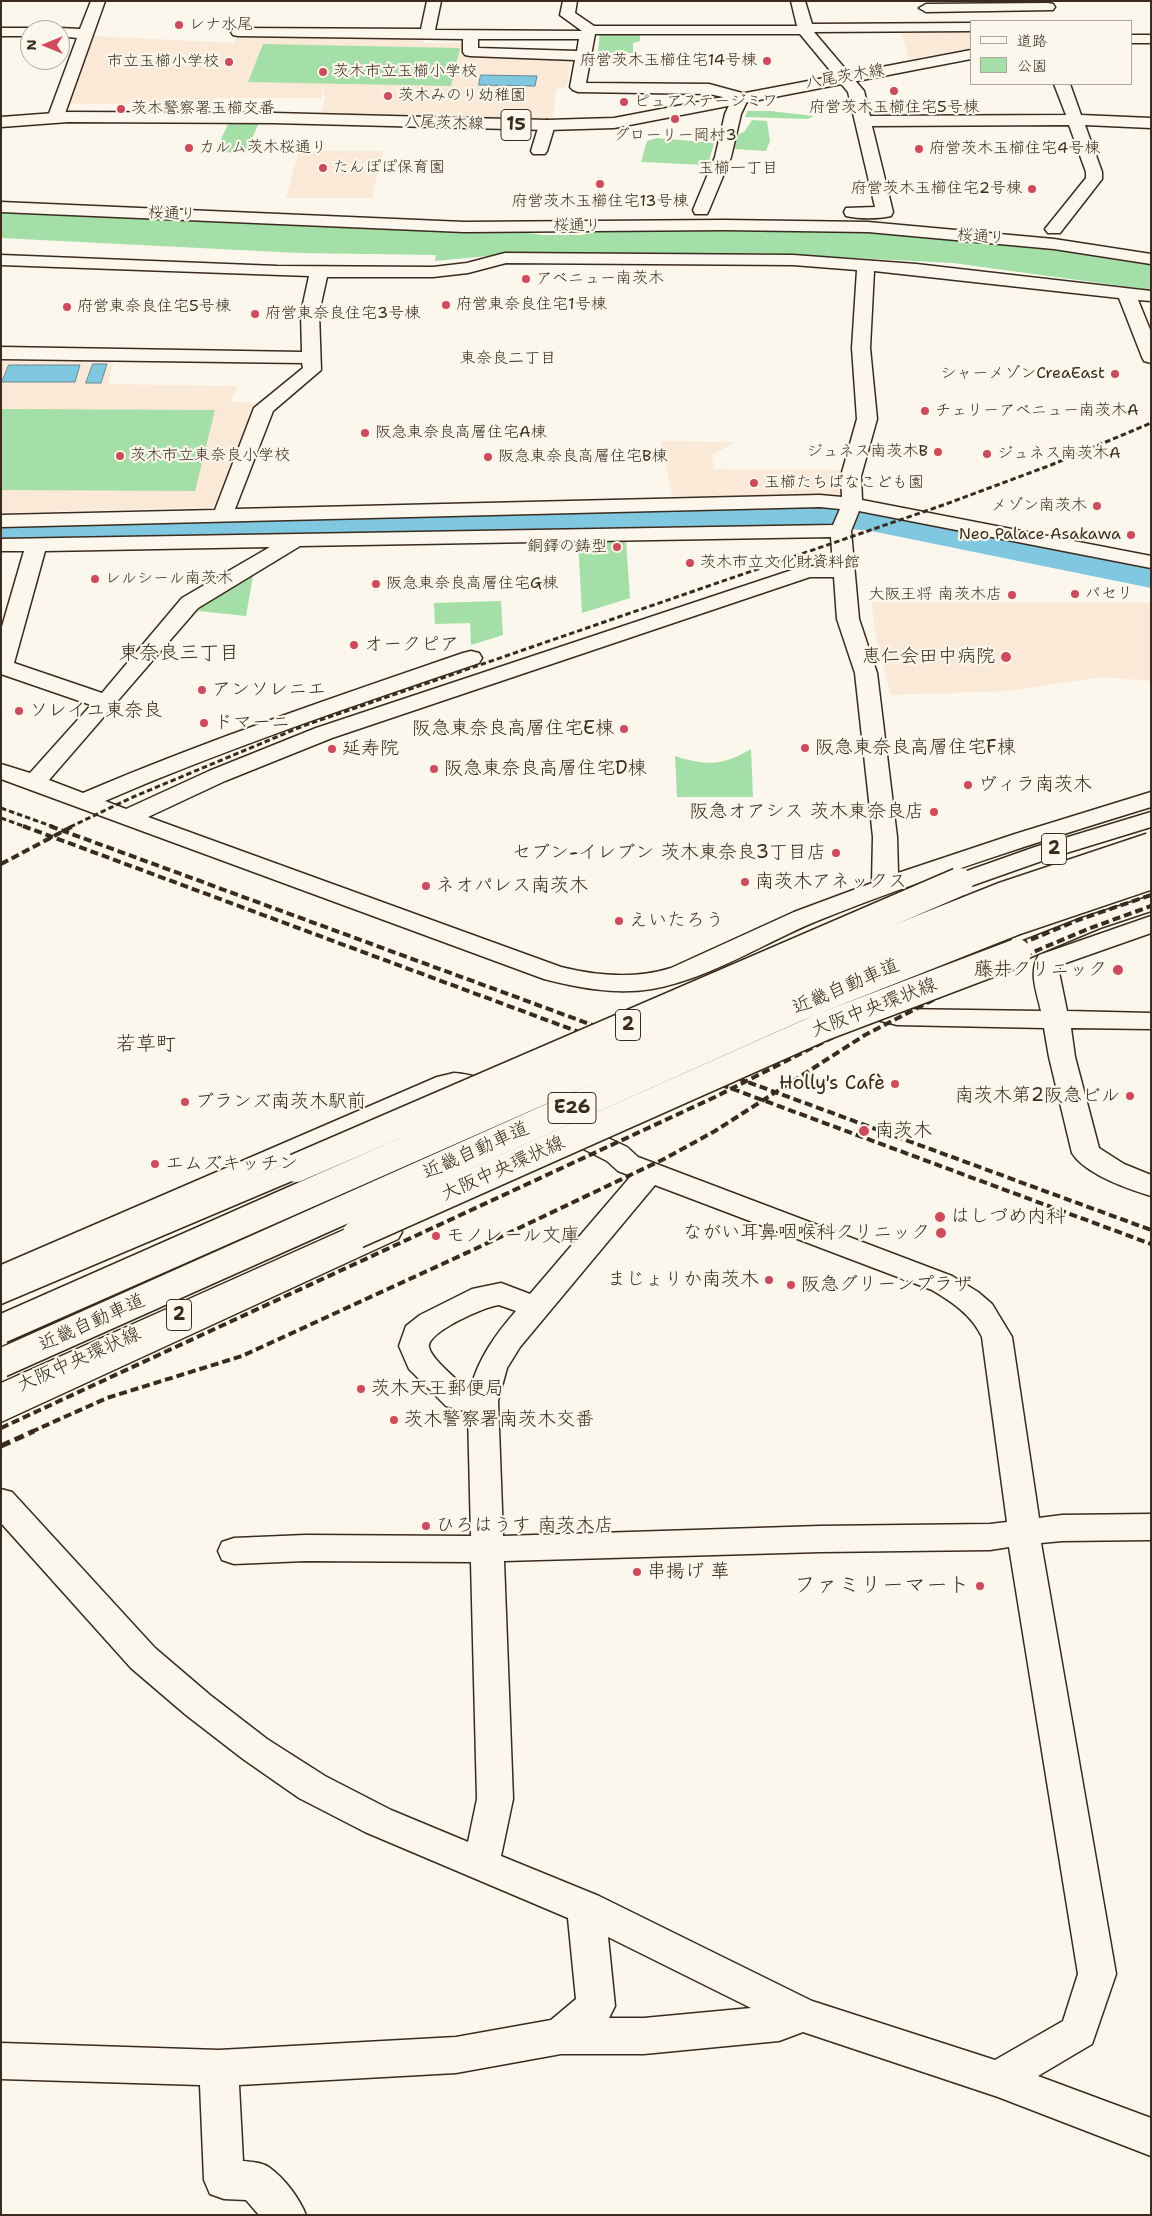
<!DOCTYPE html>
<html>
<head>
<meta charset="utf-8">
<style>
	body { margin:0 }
	#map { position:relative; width:1152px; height:2216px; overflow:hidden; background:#fbf7ec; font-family:"Shantell Sans","Klee One",sans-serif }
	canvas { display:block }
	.frame { position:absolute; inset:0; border:2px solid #3b2a1e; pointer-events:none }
	.legend { position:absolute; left:970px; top:20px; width:162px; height:65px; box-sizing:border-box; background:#fbf7ec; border:1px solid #aea59a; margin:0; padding:6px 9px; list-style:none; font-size:15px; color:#3b2a1e }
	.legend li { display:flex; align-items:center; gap:10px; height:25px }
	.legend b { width:25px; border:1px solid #aea59a }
	.north { position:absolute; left:20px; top:20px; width:50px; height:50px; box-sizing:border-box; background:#fbf7ec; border:1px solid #aea59a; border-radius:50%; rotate:270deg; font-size:14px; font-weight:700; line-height:20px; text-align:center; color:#3b2a1e }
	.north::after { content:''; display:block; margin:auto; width:18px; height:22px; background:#d1495b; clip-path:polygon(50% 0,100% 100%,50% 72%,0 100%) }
</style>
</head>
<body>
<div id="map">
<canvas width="1152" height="2216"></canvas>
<div class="frame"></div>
<ul class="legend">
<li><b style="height:6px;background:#fbf7ec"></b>道路</li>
<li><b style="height:14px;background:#a3dfa6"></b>公園</li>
</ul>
<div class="north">N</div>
</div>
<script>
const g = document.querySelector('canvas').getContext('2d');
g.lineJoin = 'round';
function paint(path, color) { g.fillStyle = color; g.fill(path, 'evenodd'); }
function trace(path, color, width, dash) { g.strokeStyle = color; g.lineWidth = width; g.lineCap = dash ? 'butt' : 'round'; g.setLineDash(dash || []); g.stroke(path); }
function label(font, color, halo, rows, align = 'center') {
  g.font = font + ' "Shantell Sans","Klee One",sans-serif'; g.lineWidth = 4.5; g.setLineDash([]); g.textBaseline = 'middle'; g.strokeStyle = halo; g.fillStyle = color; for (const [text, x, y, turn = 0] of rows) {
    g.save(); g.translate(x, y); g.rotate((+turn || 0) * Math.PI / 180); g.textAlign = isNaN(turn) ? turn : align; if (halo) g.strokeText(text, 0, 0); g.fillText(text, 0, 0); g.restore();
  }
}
const built = new Path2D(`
	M 971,28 L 971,48 L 909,59 L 901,29 Z
	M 240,34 L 423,36 L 423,43 L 466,43 L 464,53 L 571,58 L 567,86 L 556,90 L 552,122 L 320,115 L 325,99 L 322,88 L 322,98 L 215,98 L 206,114 L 133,115 L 138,104 L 67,104 L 91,37 L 95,36 L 233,43 Z
	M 307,151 L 383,151 L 372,198 L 286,198 L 298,153 Z
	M 1,361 L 113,362 L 108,384 L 238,386 L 230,401 L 263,405 L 216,507 L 1,513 Z
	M 661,441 L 736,442 L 712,455 L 714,469 L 843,470 L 848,490 L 838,496 L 672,496 Z
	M 872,602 L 1151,603 L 1151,681 L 1102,677 L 1007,691 L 891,695 L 874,627 Z`);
const green = new Path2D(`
	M 600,31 L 640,31 L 640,41 L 633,43 L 633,53 L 598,53 Z
	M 263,44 L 460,48 L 451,86 L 248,82 Z
	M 747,111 L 770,111 L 814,116 L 808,119 L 745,117 Z
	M 230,120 L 260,120 L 246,153 L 215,152 Z
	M 752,120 L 767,121 L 770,141 L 766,151 L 734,149 L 738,135 L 745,131 Z
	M 657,138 L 714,143 L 708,165 L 641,162 L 647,141 Z
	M 1,210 L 506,230 L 543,235 L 580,235 L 612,230 L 783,228 L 862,230 L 1047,246 L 1151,263 L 1151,290 L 953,263 L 757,253 L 676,257 L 626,254 L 510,254 L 435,261 L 436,255 L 299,253 L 1,238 Z
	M 1,409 L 215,410 L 195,491 L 1,490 Z
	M 626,540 L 630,598 L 582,613 L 578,541 Z
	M 250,576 L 253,576 L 246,616 L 198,611 L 206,600 Z
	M 501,601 L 503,635 L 471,645 L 470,623 L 435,624 L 434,603 Z
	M 751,749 L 753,797 L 677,797 L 675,756 C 706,766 723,766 751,749 Z`);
const water = new Path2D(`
	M 481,75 L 537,76 L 535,86 L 479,85 Z
	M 93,364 L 107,364 L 101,383 L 86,383 Z
	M 9,365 L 80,365 L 75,382 L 2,382 Z`);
const river = new Path2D(`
	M 811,503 L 871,509 L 1151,566 L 1151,588 L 871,531 L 811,525 L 1,544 L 1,522 Z`);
const minor = new Path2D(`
	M 91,1 L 105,1 L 63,119 L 61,122 L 49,122 L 47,119 L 77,38 L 60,36 L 60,30 L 54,30 L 60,28 L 80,29 Z
	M 427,1 L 441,1 L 435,30 L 582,31 L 560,15 L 563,1 L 577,1 L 575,13 L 594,26 L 797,26 L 791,1 L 805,1 L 812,24 L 971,23 L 971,31 L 814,32 L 864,91 L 870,116 L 1066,115 L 1054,84 L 1070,84 L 1081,115 L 1151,118 L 1151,128 L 1085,125 L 1102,172 L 1102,179 L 1060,233 L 1048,233 L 1045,229 L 1086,178 L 1086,172 L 1069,125 L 872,126 L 893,212 L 891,216 C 878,219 859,219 846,216 L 844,212 L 846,208 L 875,207 L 848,92 L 800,34 L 595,34 L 586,83 L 709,84 L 746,94 L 749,97 L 741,114 L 731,157 L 709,210 L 707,214 L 695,214 L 693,210 L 715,157 L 725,114 L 732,99 L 709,94 L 578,92 L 573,90 L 570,87 L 575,60 L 470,56 L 465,55 L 463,52 L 463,39 L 238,36 L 233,35 L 231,32 L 233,29 L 238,28 L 421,29 ZM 478,39 L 579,39 L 577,51 L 478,48 Z
	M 1048,3 L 1053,4 L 1055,7 L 1053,10 L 926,12 L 919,8 L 926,4 Z
	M 1,28 L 30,28 L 36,30 L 30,30 L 30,36 L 1,36 Z
	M 547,120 L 553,122 L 555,125 L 547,151 L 545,154 L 533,154 L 531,151 L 539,125 L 541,122 Z
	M 1,202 L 464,222 L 724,220 L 868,222 L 1054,239 L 1151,254 L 1151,264 L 1054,249 L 868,232 L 724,230 L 464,232 L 1,212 Z
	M 505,253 L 793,255 L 916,264 L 1151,291 L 1151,301 L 1138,300 L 1151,332 L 1151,363 L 1144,361 L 1142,357 L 1119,298 L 874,271 L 870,348 L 877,419 L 861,476 L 862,500 L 1151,556 L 1151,568 L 859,511 L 851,531 L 859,619 L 877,673 L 897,837 L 898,873 L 1015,834 L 1151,792 L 1151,807 C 1040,841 930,876 822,919 C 766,941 713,978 652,989 C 615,995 579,988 544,979 L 1,779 L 1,764 L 30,773 L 91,705 L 1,674 L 1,630 L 24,551 L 1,551 L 1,539 L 833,525 L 840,509 L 820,507 L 1,527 L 1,515 L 215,510 L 254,408 L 303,368 L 302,363 L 1,359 L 1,347 L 302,352 L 301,313 L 309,276 L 1,265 L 1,255 L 277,266 L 433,267 L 467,263 ZM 506,263 L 793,265 L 857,270 L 852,348 L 857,419 L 841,476 L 842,497 L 820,495 L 235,509 L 273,411 L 321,370 L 319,313 L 327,277 L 433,277 L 468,273 ZM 831,537 L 833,565 L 801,567 L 316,728 L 209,771 L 126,809 L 105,801 C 227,748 353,706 479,663 L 482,658 L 479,653 L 471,651 L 463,653 C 335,697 207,740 83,793 L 49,780 L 198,608 L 300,546 ZM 270,547 L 182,598 L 102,693 L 14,663 L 45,551 ZM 810,577 L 834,577 L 837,619 L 855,673 L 873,837 L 872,883 L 794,912 L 671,968 C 636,979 597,976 561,967 L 148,817 L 225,781 L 332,738 Z
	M 1151,916 L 1151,933 L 1060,965 L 1059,972 L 1067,1011 L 1151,1013 L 1151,1029 L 1071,1028 L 1075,1057 L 1099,1148 L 1124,1164 L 1151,1175 L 1151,1196 C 1128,1189 1085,1174 1072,1153 L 1049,1057 L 1044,1028 L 897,1025 L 865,1017 L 816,982 L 812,976 L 816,970 L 825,968 L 834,970 L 883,1005 L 897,1009 L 1041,1011 C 1037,993 1028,971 1039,955 Z
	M 454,1073 C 471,1074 500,1082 510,1097 L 506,1103 C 485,1109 472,1091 452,1091 L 1,1287 L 1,1265 L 437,1077 Z
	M 562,1118 L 572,1121 L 627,1147 L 638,1157 L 952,1276 L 978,1292 L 992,1304 L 1012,1337 L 1039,1518 L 1062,1515 L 1151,1514 L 1151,1540 L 1062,1541 L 1041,1543 L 1116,1974 L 1092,2044 L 1038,2076 L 1151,2118 L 1151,2156 L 998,2097 L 803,2032 L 779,2041 L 644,2054 L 561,2054 L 456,2073 L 239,2085 L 243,2161 C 252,2162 262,2162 270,2168 C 285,2179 299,2198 306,2215 L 259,2215 L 246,2200 L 224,2199 L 210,2194 L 204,2180 L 200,2085 L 1,2079 L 1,2043 L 219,2050 L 456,2037 L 551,2020 L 576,1999 L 568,1918 L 365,1832 L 299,1798 L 243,1759 L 186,1715 L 131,1668 L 1,1523 L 1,1489 L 12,1492 L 155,1648 L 210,1695 L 267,1739 L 325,1776 L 391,1810 L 468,1842 L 477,1799 L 471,1562 L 305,1561 L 234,1564 L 222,1560 L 218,1551 L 222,1542 L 234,1538 L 305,1535 L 471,1536 L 468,1412 L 446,1406 L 409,1369 L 399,1346 L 406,1326 L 420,1315 L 472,1289 L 501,1283 L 530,1294 L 631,1176 L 618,1171 L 607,1161 L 552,1133 L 548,1127 L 552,1121 ZM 655,1185 L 932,1290 C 952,1302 972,1315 982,1337 L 1007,1522 L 990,1524 L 820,1526 L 503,1536 L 498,1401 L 507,1368 L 520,1347 ZM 499,1305 L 516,1311 C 495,1335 478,1359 470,1390 L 468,1390 C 458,1380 431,1359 429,1347 C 427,1332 486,1306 499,1305 ZM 1009,1547 L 1078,1974 L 1063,2021 L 995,2060 L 812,2001 L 599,1896 L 501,1856 L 513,1799 L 504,1561 L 820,1552 L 990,1550 ZM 608,1937 L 751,2008 L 644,2018 L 609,2018 L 615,2006 Z
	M 388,1222 L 398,1225 L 402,1232 L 398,1239 L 1,1422 L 1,1398 L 378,1225 Z`);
const major = new Path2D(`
	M 1131,35 L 1151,35 L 1151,43 L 1131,43 Z
	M 971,50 L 971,59 L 614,128 L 547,130 L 273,123 L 68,122 L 1,127 L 1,117 L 68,112 L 273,113 L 547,120 L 614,118 Z
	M 1151,812 L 1151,827 L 1053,857 L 968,887 L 959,889 L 950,887 L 947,882 L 950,877 L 1035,847 Z
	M 1151,896 L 1151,911 L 1100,928 L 1026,959 L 1017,961 L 1008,959 L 1004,953 L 1008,947 L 1082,918 Z
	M 296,1159 L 306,1161 L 310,1168 L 306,1175 L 1,1304 L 1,1282 Z
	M 357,1224 L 367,1227 L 371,1234 L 367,1241 L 1,1407 L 1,1383 Z`);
const railFar2 = new Path2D(`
	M 1,808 L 54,827
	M 1,818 L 26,827
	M 70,827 L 133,797 L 303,726 L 946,504 L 1051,465 L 1151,423`);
const railFar1 = new Path2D(`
	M 23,826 L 1151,1244
	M 50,826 L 1151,1230
	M 1,864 L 73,826
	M 1,1428 L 715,1097 L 997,954 L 1078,920 L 1151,895
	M 31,1432 L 107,1398 L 242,1356 L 475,1249 L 664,1159 L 715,1131 L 865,1035 L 964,984 L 1007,963 L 1088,929 L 1151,906`);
const rail = new Path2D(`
	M 1,1446 L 34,1431`);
const majorBridge = new Path2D(`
	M 296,1168 L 959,882
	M 357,1234 L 822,1027 L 1017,953`);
const highwayBridge = new Path2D(`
	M 1,1329 L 788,982 L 1004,896 L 1151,847
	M 1,1363 L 798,1007 L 1015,921 L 1151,875`);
const markers = [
	[179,25,5,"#d1495b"],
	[767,61,5,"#d1495b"],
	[229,62,5,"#d1495b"],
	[323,72,5,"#d1495b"],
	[894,91,5,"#d1495b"],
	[388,96,5,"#d1495b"],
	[624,102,5,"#d1495b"],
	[121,109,5,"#d1495b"],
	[675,119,5,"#d1495b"],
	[189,148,5,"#d1495b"],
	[919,149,5,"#d1495b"],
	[323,168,5,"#d1495b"],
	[600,184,5,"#d1495b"],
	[1032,189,5,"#d1495b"],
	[526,279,5,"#d1495b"],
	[446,305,5,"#d1495b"],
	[67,307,5,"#d1495b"],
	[255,314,5,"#d1495b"],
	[1115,374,5,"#d1495b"],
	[925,411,5,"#d1495b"],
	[365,433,5,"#d1495b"],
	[938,452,5,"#d1495b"],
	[987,454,5,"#d1495b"],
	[120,456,5,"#d1495b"],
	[488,457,5,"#d1495b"],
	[754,483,5,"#d1495b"],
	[1097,506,5,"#d1495b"],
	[1131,535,5,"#d1495b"],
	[617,547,5,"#d1495b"],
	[690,563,5,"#d1495b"],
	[95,579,5,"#d1495b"],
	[376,584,5,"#d1495b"],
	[1075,594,5,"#d1495b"],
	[1012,595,5,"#d1495b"],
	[354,645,5,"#d1495b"],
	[1006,657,6,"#d1495b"],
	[202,690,5,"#d1495b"],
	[19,711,5,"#d1495b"],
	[204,723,5,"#d1495b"],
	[624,729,5,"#d1495b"],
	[805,748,5,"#d1495b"],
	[332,749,5,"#d1495b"],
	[434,769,5,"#d1495b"],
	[968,785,5,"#d1495b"],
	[934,812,5,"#d1495b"],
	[836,853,5,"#d1495b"],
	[745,882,5,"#d1495b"],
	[426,886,5,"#d1495b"],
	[619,921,5,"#d1495b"],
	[1118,970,6,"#d1495b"],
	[895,1084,5,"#d1495b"],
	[1130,1096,5,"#d1495b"],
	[185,1102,5,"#d1495b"],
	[864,1131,6,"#d1495b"],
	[155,1164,5,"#d1495b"],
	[940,1217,6,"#d1495b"],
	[941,1233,6,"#d1495b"],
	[436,1236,5,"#d1495b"],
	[769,1280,5,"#d1495b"],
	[791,1285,5,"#d1495b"],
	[361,1389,5,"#d1495b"],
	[394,1420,5,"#d1495b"],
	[426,1526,5,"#d1495b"],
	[637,1572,5,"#d1495b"],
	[980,1586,5,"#d1495b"]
];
const farPoinames = [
	["レナ水尾",189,25],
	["府営茨木玉櫛住宅14号棟",757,61,"right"],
	["市立玉櫛小学校",219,62,"right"],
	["茨木市立玉櫛小学校",333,72],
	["茨木みのり幼稚園",398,96],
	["ピュアステージミワ",634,102],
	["府営茨木玉櫛住宅5号棟",894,108,"center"],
	["茨木警察署玉櫛交番",131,109],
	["グローリー岡村3",675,136,"center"],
	["カルム茨木桜通り",199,148],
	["府営茨木玉櫛住宅4号棟",929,149],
	["たんぽぽ保育園",333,168],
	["府営茨木玉櫛住宅2号棟",1022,189,"right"],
	["府営茨木玉櫛住宅13号棟",600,202,"center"],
	["アベニュー南茨木",536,279],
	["府営東奈良住宅1号棟",456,305],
	["府営東奈良住宅5号棟",77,307],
	["府営東奈良住宅3号棟",265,314],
	["シャーメゾンCreaEast",1105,374,"right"],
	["チェリーアベニュー南茨木A",935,411],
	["阪急東奈良高層住宅A棟",375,433],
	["ジュネス南茨木B",928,452,"right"],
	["ジュネス南茨木A",997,454],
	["茨木市立東奈良小学校",130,456],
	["阪急東奈良高層住宅B棟",498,457],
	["玉櫛たちばなこども園",764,483],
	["メゾン南茨木",1087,506,"right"],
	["Neo Palace Asakawa",1121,535,"right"],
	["銅鐸の鋳型",607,547,"right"],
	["茨木市立文化財資料館",700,563],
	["レルシール南茨木",105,579],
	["阪急東奈良高層住宅G棟",386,584],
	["パセリ",1085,594],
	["大阪王将 南茨木店",1002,595,"right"]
];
const farStreetnames = [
	["八尾茨木線",845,77,-10],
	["八尾茨木線",444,123,2],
	["桜通り",172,214,3],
	["桜通り",577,226],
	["桜通り",981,237,5]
];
const farNeighbourhoodnames = [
	["玉櫛一丁目",738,169],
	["東奈良二丁目",508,359]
];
const shields = [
	[516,125,30],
	[1054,849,25],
	[628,1025,25],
	[572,1108,48],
	[179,1315,25]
];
const shieldNames = [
	["15",516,125],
	["2",1054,849],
	["2",628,1025],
	["E26",572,1108],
	["2",179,1315]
];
const poiNames = [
	["オークピア",364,645],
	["恵仁会田中病院",995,657,"right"],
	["アンソレニエ",212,690],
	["ソレイユ東奈良",29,711],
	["ドマーニ",214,723],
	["阪急東奈良高層住宅E棟",614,729,"right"],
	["阪急東奈良高層住宅F棟",815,748],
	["延寿院",342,749],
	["阪急東奈良高層住宅D棟",444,769],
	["ヴィラ南茨木",978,785],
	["阪急オアシス 茨木東奈良店",924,812,"right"],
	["セブン-イレブン 茨木東奈良3丁目店",826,853,"right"],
	["南茨木アネックス",755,882],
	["ネオパレス南茨木",436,886],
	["えいたろう",629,921],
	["藤井クリニック",1107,970,"right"],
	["Holly's Cafè",885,1084,"right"],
	["南茨木第2阪急ビル",1120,1096,"right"],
	["ブランズ南茨木駅前",195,1102],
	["南茨木",875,1131],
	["エムズキッチン",165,1164],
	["はしづめ内科",951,1217],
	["ながい耳鼻咽喉科クリニック",930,1233,"right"],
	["モノレール文庫",446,1236],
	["まじょりか南茨木",759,1280,"right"],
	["阪急グリーンプラザ",801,1285],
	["茨木天王郵便局",371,1389],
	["茨木警察署南茨木交番",404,1420],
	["ひろはうす 南茨木店",436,1526],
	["串揚げ 華",647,1572]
];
const streetNames = [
	["近畿自動車道",846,987,-23],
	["大阪中央環状線",874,1008,-21],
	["近畿自動車道",476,1151,-24],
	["大阪中央環状線",503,1169,-24],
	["近畿自動車道",92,1323,-24],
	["大阪中央環状線",79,1360,-24]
];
const neighbourhoodNames = [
	["東奈良三丁目",179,654],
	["若草町",146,1045]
];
const nearPoinames = [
	["ファミリーマート",970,1586]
];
paint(built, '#fae9d7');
paint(green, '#a3dfa6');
paint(water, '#80c8e0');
trace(water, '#648992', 1);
paint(river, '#80c8e0');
trace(minor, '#3b2a1e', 3);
trace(major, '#3b2a1e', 3);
paint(minor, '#fbf7ec');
paint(major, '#fbf7ec');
trace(railFar2, '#3b2a1e', 3, [5.5, 3]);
trace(railFar1, '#3b2a1e', 4, [8, 4]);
trace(rail, '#3b2a1e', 5, [10, 5]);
trace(majorBridge, '#3b2a1e', 31, []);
trace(highwayBridge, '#3b2a1e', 31, []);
trace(majorBridge, '#fbf7ec', 28);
trace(highwayBridge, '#fbf7ec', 28);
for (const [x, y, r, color] of markers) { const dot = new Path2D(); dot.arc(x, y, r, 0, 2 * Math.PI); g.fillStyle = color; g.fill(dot); trace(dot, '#fbf7ec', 2); }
label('16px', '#3b2a1e', '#fbf7ec', farPoinames, 'left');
label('16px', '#3b2a1e', '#fbf7ec', farStreetnames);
label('16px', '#3b2a1e', '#fbf7ec', farNeighbourhoodnames);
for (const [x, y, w] of shields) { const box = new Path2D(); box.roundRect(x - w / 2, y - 15.5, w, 31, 4); g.fillStyle = '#fbf7ec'; g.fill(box); trace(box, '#3b2a1e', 1); }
label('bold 18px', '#3b2a1e', null, shieldNames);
label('19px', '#3b2a1e', '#fbf7ec', poiNames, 'left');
label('19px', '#3b2a1e', '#fbf7ec', streetNames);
label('20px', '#3b2a1e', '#fbf7ec', neighbourhoodNames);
label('22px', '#3b2a1e', '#fbf7ec', nearPoinames, 'right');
</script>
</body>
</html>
